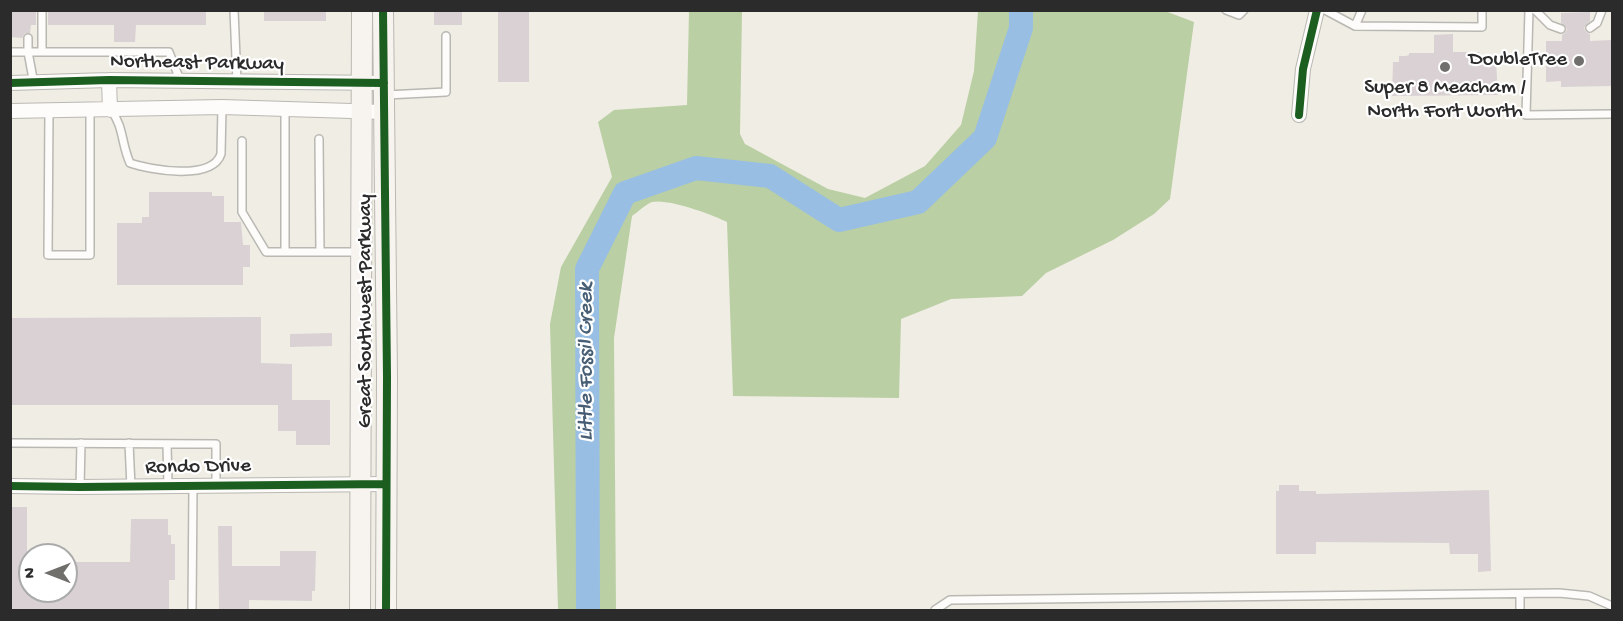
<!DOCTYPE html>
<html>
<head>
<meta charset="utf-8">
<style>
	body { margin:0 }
	#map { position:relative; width:1623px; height:621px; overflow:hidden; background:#f0ede4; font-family:"Gochi Hand",sans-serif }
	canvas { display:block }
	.frame { position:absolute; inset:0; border:12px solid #2b2b2b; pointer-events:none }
	.north { position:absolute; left:18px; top:543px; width:60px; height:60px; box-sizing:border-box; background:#fff; border:2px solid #aaa; border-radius:50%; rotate:270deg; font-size:16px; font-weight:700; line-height:24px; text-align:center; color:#2b2b2b }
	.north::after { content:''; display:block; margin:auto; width:21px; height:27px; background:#706f6c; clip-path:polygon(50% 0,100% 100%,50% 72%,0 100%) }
</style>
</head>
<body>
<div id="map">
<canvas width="1623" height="621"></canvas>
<div class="frame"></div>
<div class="north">N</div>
</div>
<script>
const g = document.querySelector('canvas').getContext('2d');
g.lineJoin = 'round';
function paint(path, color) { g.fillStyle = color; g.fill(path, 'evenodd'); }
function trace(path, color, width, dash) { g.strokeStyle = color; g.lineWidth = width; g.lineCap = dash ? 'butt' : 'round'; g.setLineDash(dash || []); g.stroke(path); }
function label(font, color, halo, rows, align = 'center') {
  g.font = font + ' "Gochi Hand",sans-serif'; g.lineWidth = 4.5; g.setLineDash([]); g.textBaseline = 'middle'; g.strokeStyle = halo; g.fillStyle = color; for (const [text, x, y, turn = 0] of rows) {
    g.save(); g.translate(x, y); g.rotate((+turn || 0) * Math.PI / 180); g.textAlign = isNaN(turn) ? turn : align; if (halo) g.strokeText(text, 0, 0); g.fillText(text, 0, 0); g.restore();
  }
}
const forest = new Path2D(`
	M 689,11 L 742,11 L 740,134 L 745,144 L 828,189 L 865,198 L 925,166 L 961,125 L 974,71 L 978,11 L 1165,11 L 1194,22 L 1170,199 L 1154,214 L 1113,240 L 1046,273 L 1022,296 L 951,299 L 901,319 L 899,398 L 733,396 L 727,222 C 714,215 667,198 652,202 C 646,204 638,212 632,216 L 614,338 L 616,610 L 558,610 L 550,324 L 561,267 L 612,177 L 598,122 L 614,110 L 687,105 Z`);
const river = new Path2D(`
	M 588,610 L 587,269 L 625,193 L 696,168 L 770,176 L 839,220 L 918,202 L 985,138 L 1021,28 L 1021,10`);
const building = new Path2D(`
	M 10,10 L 36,10 L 36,25 L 31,25 L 30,33 L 25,33 L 22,38 L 10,37 Z
	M 48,10 L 206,10 L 206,25 L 136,25 L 135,42 L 114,42 L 114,25 L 48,25 Z
	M 264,10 L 326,10 L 326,21 L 264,21 Z
	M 434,10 L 462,10 L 462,25 L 434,25 Z
	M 529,10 L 529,82 L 498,82 L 498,11 Z
	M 1590,12 L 1590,21 L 1584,28 L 1586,32 L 1590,34 L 1590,41 L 1612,40 L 1612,86 L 1561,87 L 1561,81 L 1546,82 L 1546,41 L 1562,41 L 1562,35 L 1565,33 L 1567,29 L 1561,23 L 1561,13 Z
	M 1453,34 L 1453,52 L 1479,52 L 1482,56 L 1489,56 L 1489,61 L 1496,61 L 1498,95 L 1392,96 L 1393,62 L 1399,62 L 1399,56 L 1406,56 L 1409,55 L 1409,53 L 1434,53 L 1434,35 Z
	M 149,192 L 212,192 L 212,196 L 224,196 L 224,222 L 241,222 L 243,245 L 250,245 L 250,267 L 243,267 L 243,285 L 117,285 L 117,223 L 142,223 L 142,217 L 149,217 Z
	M 261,317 L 261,363 L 292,364 L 292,400 L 330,400 L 330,445 L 296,445 L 296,431 L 278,431 L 278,405 L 10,405 L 10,318 Z
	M 332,333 L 332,346 L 290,347 L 290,334 Z
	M 1279,485 L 1299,485 L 1299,491 L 1316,491 L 1316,494 L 1489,490 L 1491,571 L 1478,572 L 1478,554 L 1450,554 L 1449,543 L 1316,542 L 1316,554 L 1276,554 L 1276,491 L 1279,491 Z
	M 10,507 L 27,507 L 27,562 L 30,562 L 30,591 L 66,591 L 66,562 L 130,562 L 131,519 L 168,519 L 168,535 L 171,535 L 171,544 L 175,544 L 175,580 L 169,580 L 169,610 L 10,610 Z
	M 218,526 L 232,526 L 232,566 L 280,566 L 280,551 L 316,551 L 315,591 L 312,591 L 312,601 L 249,600 L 249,610 L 219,610 Z`);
const lane = new Path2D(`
	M 42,10 L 42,52
	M 234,10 L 237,82
	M 1226,10 L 1239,15 L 1244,10
	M 1325,10 L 1355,26 L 1482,27 L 1482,10
	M 1529,10 L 1526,115 L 1612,114
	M 1535,10 L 1550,25 L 1561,29
	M 1355,26 L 1362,10
	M 1590,28 L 1597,23 L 1602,10
	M 28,38 L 28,52 L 169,52 L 180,80
	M 10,52 L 28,52 L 34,84
	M 386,95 L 446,92 L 446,36
	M 285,109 L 285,252
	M 111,110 C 124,127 121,143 130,163 C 151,170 212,181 221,154 L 222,107
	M 49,111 L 48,255 L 90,255 L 90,111
	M 319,139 L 320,252
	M 242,141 L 242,212 L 266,252 L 359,252
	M 10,443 L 216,444 L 216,486
	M 129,443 L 131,487
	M 167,444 L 168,486
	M 80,487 L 81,443
	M 1520,594 L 1520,610
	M 192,610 L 193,486
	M 935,610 L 950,600 L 1559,593 L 1589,596 L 1612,606`);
const street = new Path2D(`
	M 109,80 L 110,110
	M 10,83 L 109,80 L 384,83
	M 10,111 L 222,107 L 384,112
	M 1299,115 L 1303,69 L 1317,10
	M 10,486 L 80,487 L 386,484`);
const secondary = new Path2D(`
	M 383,10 L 387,377 L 386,610
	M 360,610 L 362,10`);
const cycleway = new Path2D(`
	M 383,10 L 387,377 L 386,610
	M 10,83 L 109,80 L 384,83
	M 1299,115 L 1303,69 L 1317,10
	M 10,486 L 80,487 L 386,484`);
const markers = [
	[1579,61,6,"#706f6c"],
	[1445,67,6,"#706f6c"]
];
const poiNames = [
	["DoubleTree",1567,61],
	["Super 8 Meacham /",1445,89,"center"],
	["North Fort Worth",1445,113,"center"]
];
const streetNames = [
	["Northeast Parkway",197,64,1],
	["Great Southwest Parkway",367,311,-90],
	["Rondo Drive",198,468,-1]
];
const waterNames = [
	["Little Fossil Creek",588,362,-90]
];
paint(forest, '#bacfa3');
trace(river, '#98bfe3', 24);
paint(building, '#d9d1d4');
trace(lane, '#b9b8b2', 10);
trace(street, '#b9b8b2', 16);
trace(secondary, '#b9b8b2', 22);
trace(lane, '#fdfcfb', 7);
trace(street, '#fdfcfb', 14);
trace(secondary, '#f7f4f0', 20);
trace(cycleway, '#1b5e20', 8);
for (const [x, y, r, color] of markers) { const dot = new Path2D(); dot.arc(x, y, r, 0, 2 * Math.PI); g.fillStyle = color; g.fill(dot); trace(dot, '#fff', 2); }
label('21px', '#2b2b2b', '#fff', poiNames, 'right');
label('21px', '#2b2b2b', '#fff', streetNames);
label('italic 22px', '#475e74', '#fff', waterNames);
</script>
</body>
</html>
